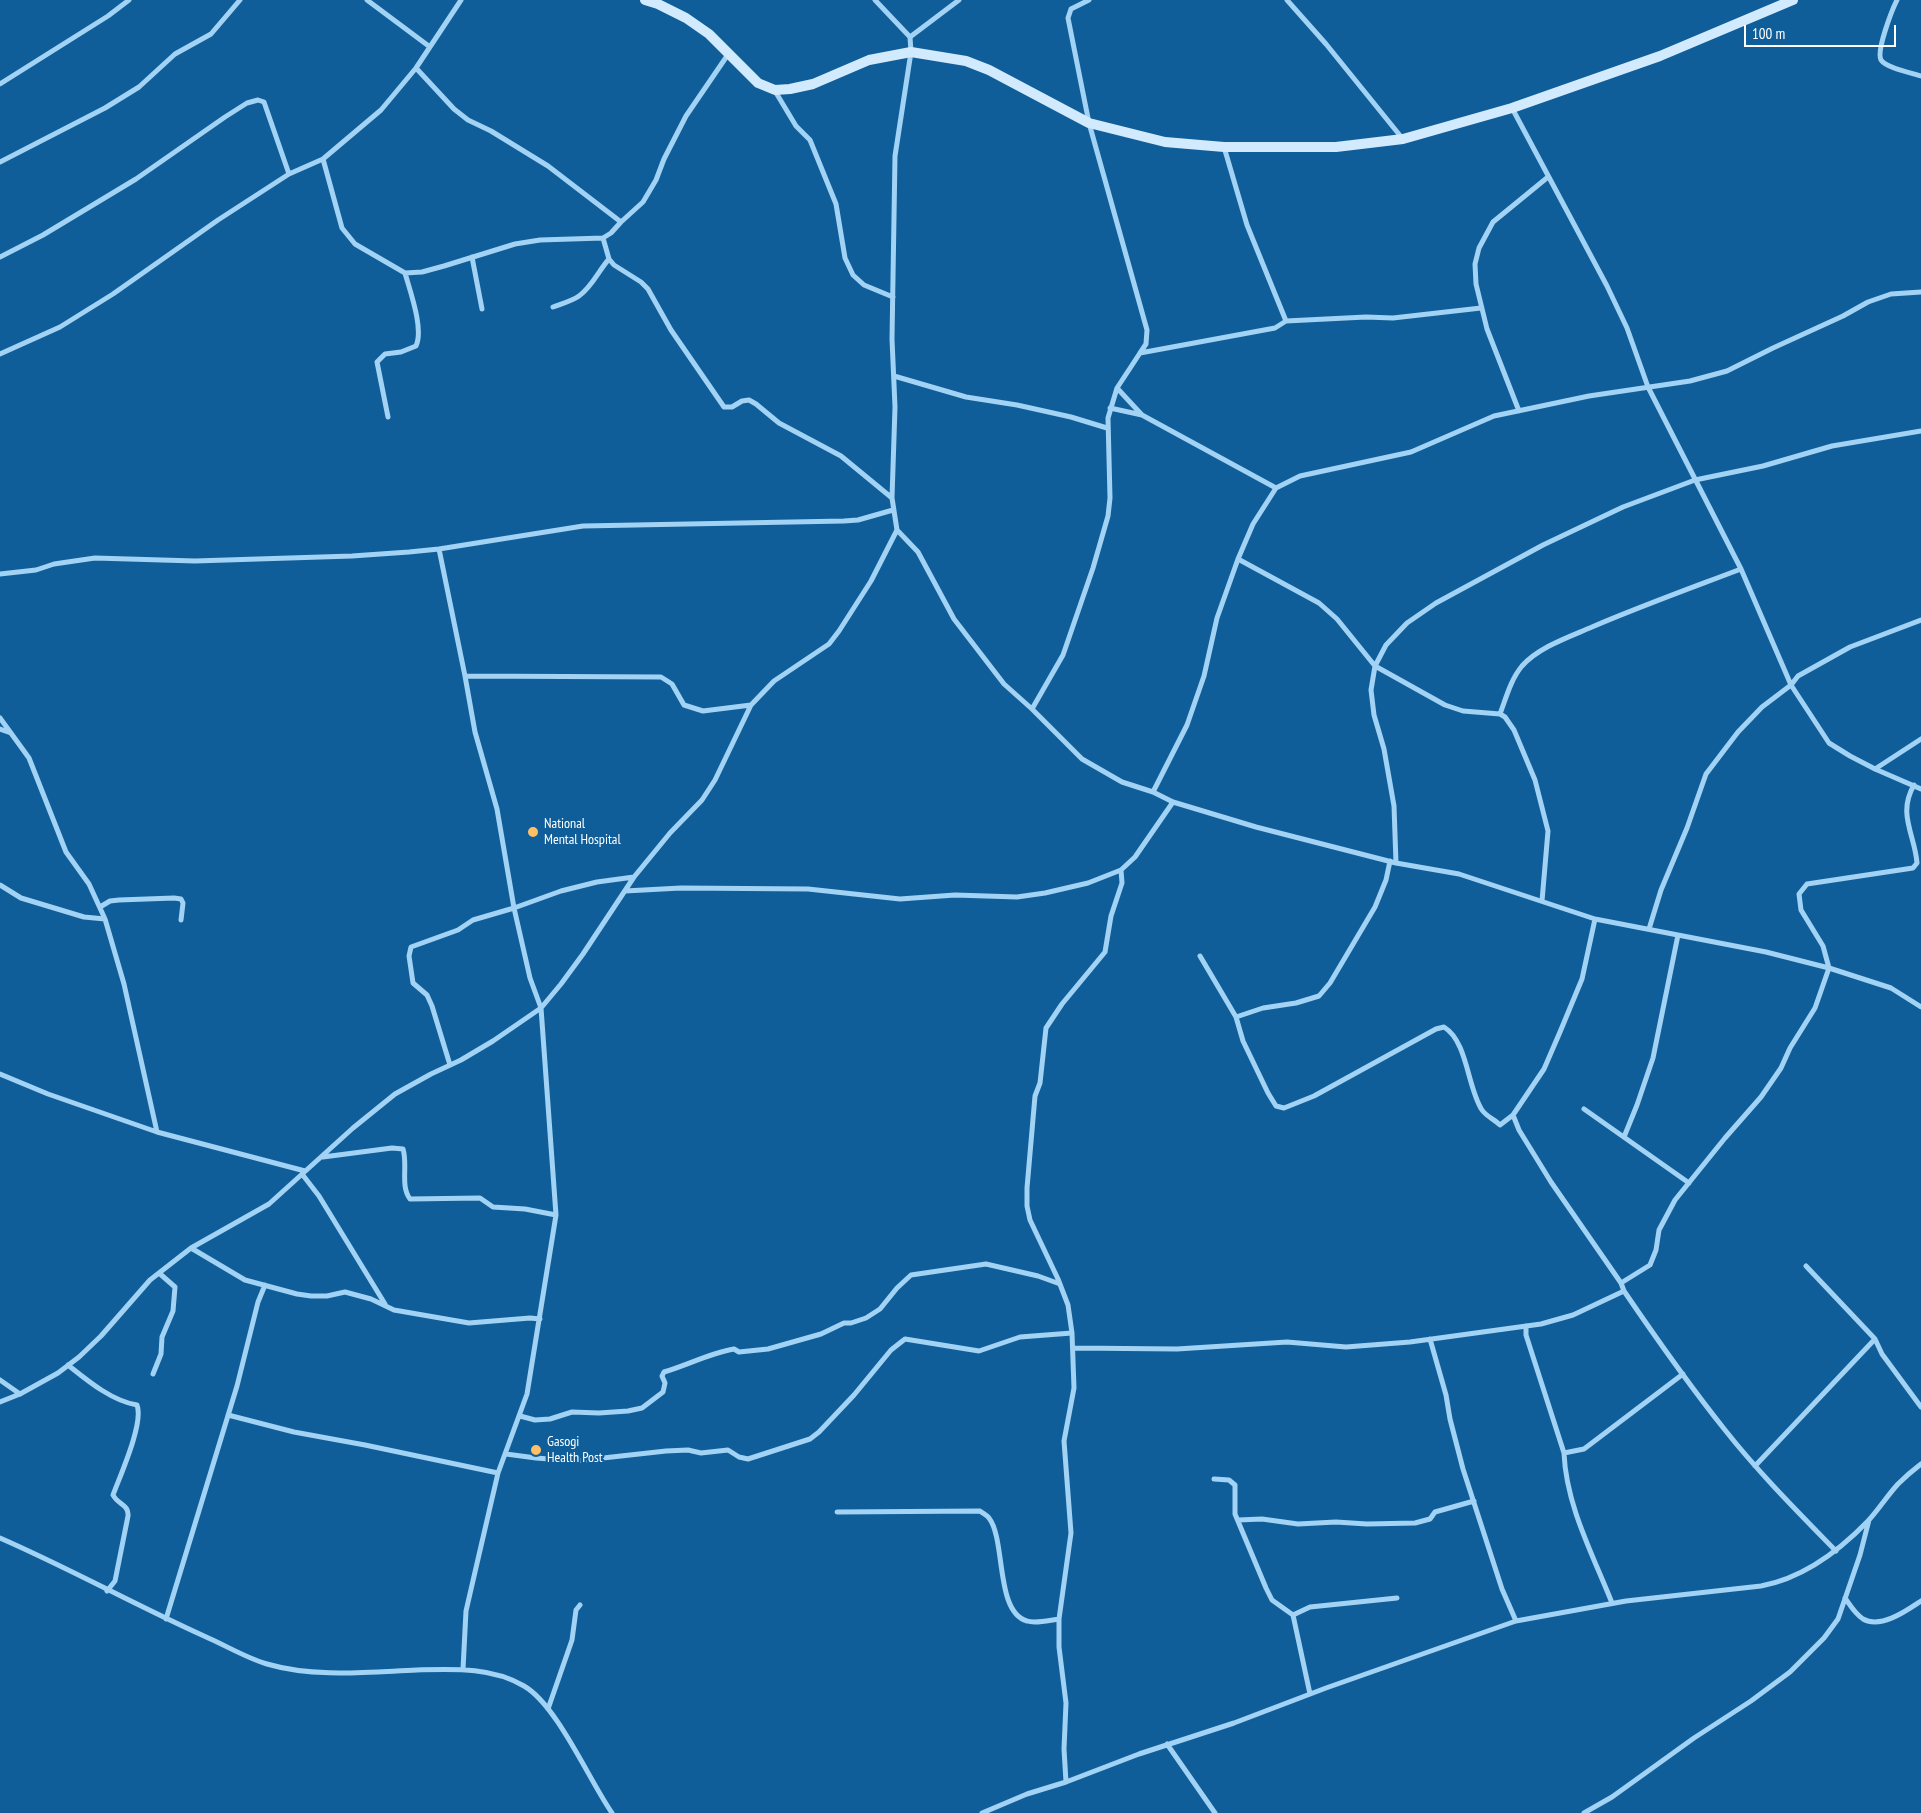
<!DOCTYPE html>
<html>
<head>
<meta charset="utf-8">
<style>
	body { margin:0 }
	#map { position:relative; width:1921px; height:1813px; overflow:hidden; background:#105e99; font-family:"PT Sans Narrow",sans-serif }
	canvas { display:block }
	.scale { position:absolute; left:1744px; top:25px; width:152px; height:22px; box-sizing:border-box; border:2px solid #fff; border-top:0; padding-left:6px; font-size:15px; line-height:18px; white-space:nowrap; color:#fff; -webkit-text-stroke:4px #105e99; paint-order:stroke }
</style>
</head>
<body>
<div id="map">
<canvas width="1921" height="1813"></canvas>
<div class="scale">100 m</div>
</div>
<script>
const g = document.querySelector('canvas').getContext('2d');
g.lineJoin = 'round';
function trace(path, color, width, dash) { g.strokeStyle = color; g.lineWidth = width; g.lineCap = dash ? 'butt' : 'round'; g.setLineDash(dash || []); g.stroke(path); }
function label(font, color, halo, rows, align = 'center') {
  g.font = font + ' "PT Sans Narrow",sans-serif'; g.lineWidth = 4.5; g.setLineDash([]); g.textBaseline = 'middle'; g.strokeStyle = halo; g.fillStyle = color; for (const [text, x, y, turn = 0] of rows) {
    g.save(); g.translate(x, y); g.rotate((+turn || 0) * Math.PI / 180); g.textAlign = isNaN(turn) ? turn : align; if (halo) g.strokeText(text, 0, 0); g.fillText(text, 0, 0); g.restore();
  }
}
const street = new Path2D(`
	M 367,0 L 430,47
	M 875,0 L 910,37
	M 1089,0 L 1071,9 L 1068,18 L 1089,123 L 1147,330 L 1146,344 L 1140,353
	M 1287,0 L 1326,44 L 1402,138
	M 1897,0 C 1892,10 1876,51 1881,60 C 1886,68 1912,73 1921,76
	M 416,68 L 454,109 L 468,120 L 491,131 L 548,166 L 621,222
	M 0,84 L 108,16 L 129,0
	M 775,91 L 796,126 L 810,140 L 836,204 L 845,258 L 853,275 L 864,285 L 893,297
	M 1512,108 L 1607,286 L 1627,328 L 1648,387 L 1741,569 L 1791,685 L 1829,743 L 1850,756 L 1875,769 L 1921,789
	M 1224,147 L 1247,225 L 1286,321
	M 323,159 L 342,228 L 355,244 L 405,273 L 422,272 L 444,266 L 515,244 L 540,240 L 603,238 L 611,233 L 621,222 L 643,202 L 656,180 L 664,159 L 686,116 L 729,53
	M 0,162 L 105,108 L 139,87 L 175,54 L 211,34 L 240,0
	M 603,238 L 609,259 L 614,265 L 641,282 L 648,289 L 671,330 L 724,407 L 732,407 L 742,401 L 749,400 L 756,404 L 779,423 L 841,456 L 892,498
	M 0,257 L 43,235 L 136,179 L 225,117 L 247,103 L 258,100 L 264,102 L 289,174
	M 472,257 L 482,309
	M 553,307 C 561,304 572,301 579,296 C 592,287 599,270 609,259
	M 0,354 L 60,327 L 113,294 L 218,220 L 289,174 L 323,159 L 381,110 L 416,68 L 461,0
	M 894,376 L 966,397 L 1017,405 L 1071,417 L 1107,428
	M 1117,388 L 1142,415
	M 1110,408 L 1142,415 L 1276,488
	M 1519,411 L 1487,329 L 1476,284 L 1475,264 L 1479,248 L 1493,222 L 1548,177
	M 388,417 L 377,362 L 385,354 L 401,352 L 416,346 C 424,329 410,291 405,273
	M 897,530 L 918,552 L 954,619 L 1004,684 L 1032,709 L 1082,759 L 1122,782 L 1153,792 L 1173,802 L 1256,827 L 1396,863 L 1459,874 L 1595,919 L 1766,952 L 1829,968 L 1891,988 L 1921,1007
	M 439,549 L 465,676 L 475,732 L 497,809 L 514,908 L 530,978 L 541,1008 L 556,1215 L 527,1394 L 498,1473 L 475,1572 L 466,1611 L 463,1669
	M 1238,559 L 1319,603 L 1337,619 L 1375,666 L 1445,705 L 1463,711 L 1500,714 L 1505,717 L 1514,730 L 1535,780 L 1548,831 L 1542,901
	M 0,574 L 36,570 L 54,564 L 95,558 L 195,561 L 352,556 L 409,552 L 439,549 L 583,526 L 844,521 L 858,520 L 893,510
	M 465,676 L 661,677 L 672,684 L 684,705 L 703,711 L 751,705
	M 1032,709 L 1063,655 L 1093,568 L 1108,516 L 1110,498 L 1108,418 L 1117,388 L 1140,353 L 1275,328 L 1286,321 L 1366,317 L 1393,318 L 1481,308
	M 1500,714 C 1506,698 1511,679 1522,666 C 1539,647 1569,637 1592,627 C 1641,606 1691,588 1741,569
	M 0,718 L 29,758 L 66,852 L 89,884 L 105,919 L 124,984 L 157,1132
	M 0,729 L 11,733
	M 1875,769 L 1921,739
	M 1153,792 L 1187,725 L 1204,676 L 1217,618 L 1238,559 L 1253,524 L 1276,488 L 1300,476 L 1411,452 L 1494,416 L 1589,396 L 1690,381 L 1727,371 L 1773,348 L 1843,316 L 1868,302 L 1891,294 L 1921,292
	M 1396,863 L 1394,806 L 1384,749 L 1374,715 L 1371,690 L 1375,666 L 1386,645 L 1407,623 L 1436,603 L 1543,545 L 1623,507 L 1695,480 L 1763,466 L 1832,446 L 1921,431
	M 0,885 L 21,898 L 84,917 L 105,919
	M 625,891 L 681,888 L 808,889 L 900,899 L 955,895 L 1017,897 L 1045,893 L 1088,883 L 1121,870 L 1135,857 L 1173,802
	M 100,907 L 110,901 L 119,900 L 174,898 L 181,899 L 183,903 L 181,920
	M 1595,919 L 1582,979 L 1560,1032 L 1544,1069 L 1513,1115 L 1519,1130 L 1551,1182 L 1621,1283 L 1624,1291 C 1656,1338 1689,1385 1725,1430 C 1759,1473 1798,1512 1836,1551
	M 1649,929 L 1661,890 L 1687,828 L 1706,774 L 1738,732 L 1762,707 L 1791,685 L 1798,676 L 1850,647 L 1921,620
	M 1200,956 L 1236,1017 L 1243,1041 L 1268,1093 L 1276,1106 L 1284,1108 L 1314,1096 L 1436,1029 L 1444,1027 C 1468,1042 1467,1087 1482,1110 C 1486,1116 1495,1120 1500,1125 L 1513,1115
	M 1236,1017 L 1263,1008 L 1296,1003 L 1319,996 L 1330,983 L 1375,907 L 1386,880 L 1390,861
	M 450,1065 L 432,1006 L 427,995 L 413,983 L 409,956 L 411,947 L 458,930 L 473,920 L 514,908 L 561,891 L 597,882 L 634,877
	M 0,1074 L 48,1094 L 157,1132 L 305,1171
	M 1584,1109 L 1689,1183
	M 1624,1137 L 1637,1105 L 1653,1058 L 1678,935
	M 323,1157 L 392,1148 L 403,1149 C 408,1165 400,1186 410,1199 L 480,1198 L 493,1207 L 525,1209 L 556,1215
	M 302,1174 L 319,1196 L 385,1304
	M 191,1248 L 245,1280 L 297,1294 L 311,1296 L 327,1296 L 345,1292 L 371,1299 L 394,1310 L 469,1323 L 530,1318 L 540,1319
	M 1806,1266 L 1875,1339 L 1882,1354 L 1921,1407
	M 1621,1283 L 1650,1265 L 1656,1250 L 1659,1230 L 1675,1200 L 1725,1138 L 1761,1097 L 1781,1068 L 1790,1048 L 1815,1008 L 1829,968 L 1823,946 L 1801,910 L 1799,894 L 1807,884 L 1913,868 L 1917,863 C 1915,835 1897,814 1914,785
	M 1526,1326 L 1526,1335 L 1564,1453 C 1566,1505 1593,1555 1612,1603
	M 1430,1339 L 1446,1395 L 1450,1419 L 1463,1469 L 1502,1589 L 1516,1621
	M 1073,1348 L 1177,1349 L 1287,1342 L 1346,1347 L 1410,1342 L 1541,1324 L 1573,1315 L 1624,1291
	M 68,1365 C 88,1381 112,1401 137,1405 C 144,1423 120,1476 113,1495 C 118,1505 129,1504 128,1516 L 115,1581 L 107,1591
	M 153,1374 L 161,1354 L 162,1337 L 173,1311 L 175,1287 L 159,1273
	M 0,1380 L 20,1394
	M 0,1402 L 20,1394 L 58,1373 L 79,1357 L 101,1336 L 150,1280 L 191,1248 L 269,1204 L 353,1128 L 395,1094 L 431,1074 L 461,1060 L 493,1041 L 541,1008 L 561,984 L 583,954 L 634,877 L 670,833 L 702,800 L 715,780 L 751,705 L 774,681 L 829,644 L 839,631 L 871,581 L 897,530 L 892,498 L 895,407 L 892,339 L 895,156 L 911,52 L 910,37 L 959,0
	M 228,1415 L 294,1432 L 365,1445 L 498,1473
	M 520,1416 L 535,1420 L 550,1419 L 572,1412 L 599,1413 L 628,1411 L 642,1408 L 663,1392 L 665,1383 L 662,1376 L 664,1372 C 688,1365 710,1353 734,1349 L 739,1352 L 768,1349 L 821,1334 L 844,1323 L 851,1323 L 866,1318 L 880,1309 L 897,1288 L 911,1275 L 986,1264 L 1038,1276 L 1060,1284
	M 1564,1453 L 1584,1449 L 1683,1374
	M 506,1454 L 536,1458 L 576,1461 L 666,1451 L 688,1450 L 701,1453 L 728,1450 L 739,1457 L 748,1459 L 810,1439 L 819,1432 L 854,1395 L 891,1350 L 905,1339 L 979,1351 L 1020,1337 L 1072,1333
	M 1755,1466 L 1875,1339
	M 1214,1479 L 1229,1480 L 1235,1485 L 1235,1514 L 1266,1588 L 1272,1600 L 1293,1615 L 1310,1694
	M 837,1512 L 980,1511 C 982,1513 987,1515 989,1518 C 1006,1540 995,1612 1027,1621 C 1036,1624 1050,1620 1059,1619
	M 1238,1520 L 1262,1519 L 1298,1524 L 1336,1522 L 1367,1524 L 1415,1523 L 1430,1519 L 1435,1512 L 1474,1501
	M 0,1538 C 69,1568 135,1605 204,1636 C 225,1645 246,1658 267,1664 C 315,1678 368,1672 417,1670 C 454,1669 492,1667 524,1686 C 557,1705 589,1780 612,1813
	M 1845,1598 C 1850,1605 1855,1614 1863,1619 C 1881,1629 1906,1611 1921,1601
	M 1293,1615 L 1310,1607 L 1397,1598
	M 166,1619 L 237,1386 L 258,1302 L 265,1285
	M 548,1709 L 572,1640 L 576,1610 L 580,1605
	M 1167,1744 L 1215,1813
	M 1066,1782 L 1064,1749 L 1066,1703 L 1059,1647 L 1059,1619 L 1071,1533 L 1064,1441 L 1074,1388 L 1072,1333 L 1068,1305 L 1058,1279 L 1030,1220 L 1027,1206 L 1027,1188 L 1035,1096 L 1040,1083 L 1046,1028 L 1062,1004 L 1105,952 L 1111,916 L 1122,883 L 1121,870
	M 982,1813 L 1027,1794 L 1066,1782 L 1139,1754 L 1234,1723 L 1326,1688 L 1516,1621 L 1626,1601 L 1761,1586 C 1804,1578 1839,1551 1868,1521 C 1879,1509 1887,1496 1898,1484 C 1905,1477 1913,1470 1921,1464
	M 1584,1813 L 1612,1797 L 1694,1738 L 1751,1701 L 1790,1672 L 1824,1638 L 1838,1619 L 1860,1555 L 1869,1520`);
const secondary = new Path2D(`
	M 645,0 L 658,4 L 686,18 L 709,34 L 758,83 L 775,90 L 790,89 L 813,84 L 869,60 L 911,52 L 966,61 L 989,70 L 1089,123 L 1165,142 L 1224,147 L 1336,147 L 1403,139 L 1512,108 L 1660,56 L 1793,0`);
const markers = [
	[533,832,6,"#ffbf65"],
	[536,1450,6,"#ffbf65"]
];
const poiNames = [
	["National",544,824],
	["Mental Hospital",544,840],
	["Gasogi",547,1442],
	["Health Post",547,1458]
];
trace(street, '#a2d2f4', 5);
trace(secondary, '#d2eafd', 10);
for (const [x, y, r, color] of markers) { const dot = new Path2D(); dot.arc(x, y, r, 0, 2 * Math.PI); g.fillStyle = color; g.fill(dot); trace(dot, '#105e99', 2); }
label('14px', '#fff', '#105e99', poiNames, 'left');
</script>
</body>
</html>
